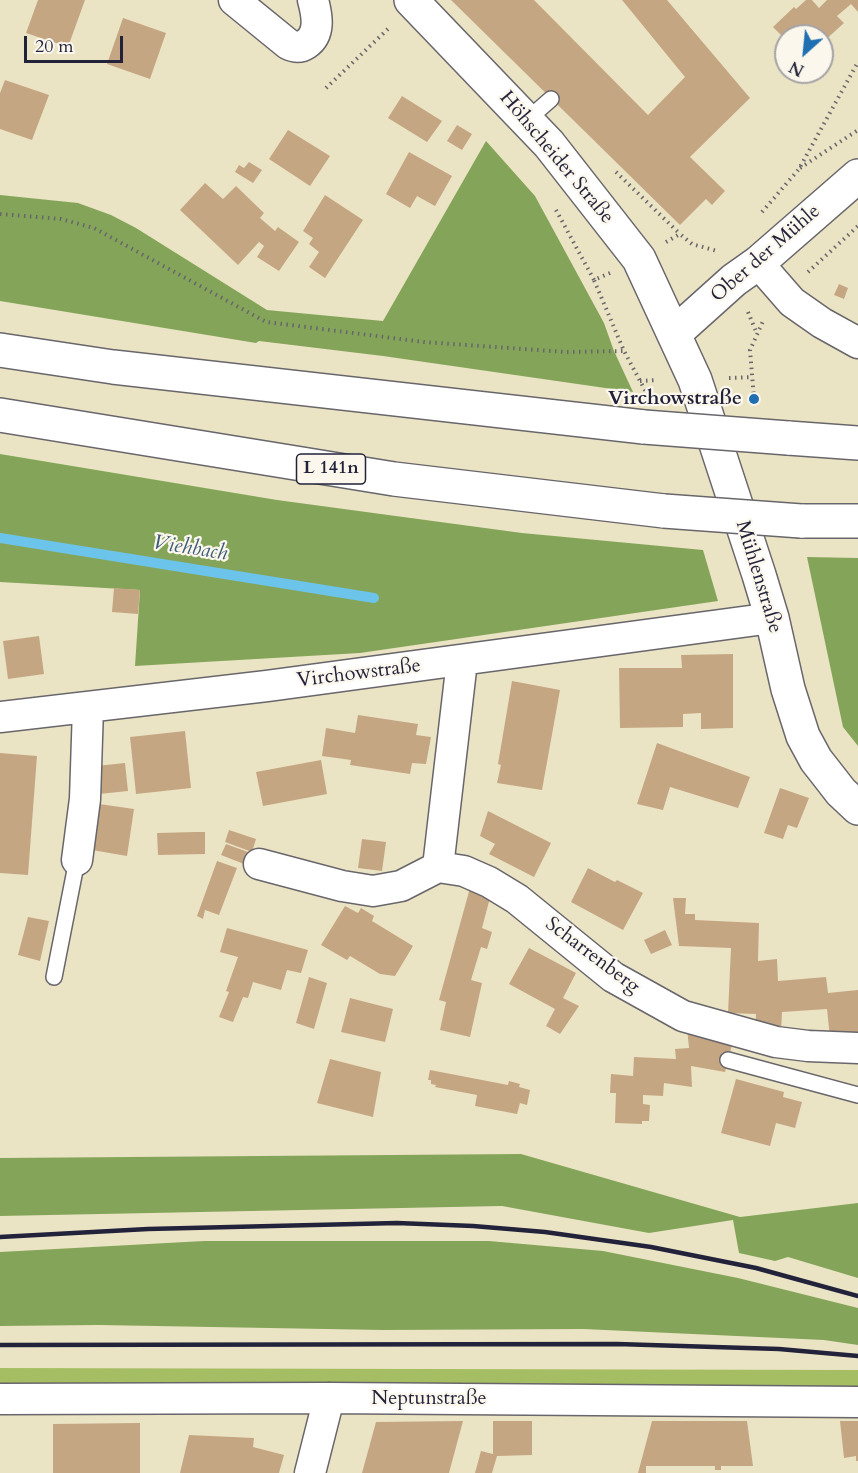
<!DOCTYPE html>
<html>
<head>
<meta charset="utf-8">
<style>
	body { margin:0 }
	#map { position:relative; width:858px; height:1473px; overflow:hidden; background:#ebe4c4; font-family:Cardo,serif }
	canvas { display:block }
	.north { position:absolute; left:774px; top:24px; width:60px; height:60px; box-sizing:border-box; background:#fbf7ec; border:2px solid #a4a2a5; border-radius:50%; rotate:207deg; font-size:16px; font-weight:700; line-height:24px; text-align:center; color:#22223b }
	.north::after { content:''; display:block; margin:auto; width:21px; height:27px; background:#1f6fb2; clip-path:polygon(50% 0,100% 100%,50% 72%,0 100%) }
	.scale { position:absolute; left:24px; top:36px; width:99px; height:27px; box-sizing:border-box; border:3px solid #22223b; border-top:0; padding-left:8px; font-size:18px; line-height:21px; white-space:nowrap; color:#22223b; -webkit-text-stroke:4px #fbf7ec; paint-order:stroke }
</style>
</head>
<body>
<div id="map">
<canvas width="858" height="1473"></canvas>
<div class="north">N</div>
<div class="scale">20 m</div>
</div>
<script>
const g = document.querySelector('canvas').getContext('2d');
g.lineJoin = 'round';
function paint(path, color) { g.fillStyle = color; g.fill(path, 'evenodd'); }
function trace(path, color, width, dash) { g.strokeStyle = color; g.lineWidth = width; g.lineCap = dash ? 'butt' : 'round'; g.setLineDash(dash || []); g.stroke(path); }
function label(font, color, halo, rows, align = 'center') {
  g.font = font + ' Cardo,serif'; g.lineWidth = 4.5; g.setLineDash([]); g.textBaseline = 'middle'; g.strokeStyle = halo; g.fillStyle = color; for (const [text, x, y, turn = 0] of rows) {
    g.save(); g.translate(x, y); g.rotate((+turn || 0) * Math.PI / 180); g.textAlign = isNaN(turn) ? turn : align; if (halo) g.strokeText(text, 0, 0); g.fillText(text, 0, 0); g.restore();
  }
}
const green = new Path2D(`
	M 0,1368 L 858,1370 L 858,1387 L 0,1385 Z`);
const forest = new Path2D(`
	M 486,141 L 535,196 L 604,323 L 614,351 L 633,392 L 383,356 L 259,341 L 256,343 L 0,301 L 0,195 L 78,203 L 111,215 L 136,228 L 267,310 L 383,321 Z
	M 0,454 L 277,500 L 522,533 L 703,550 L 718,601 L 360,653 L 135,666 L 140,590 L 0,582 Z
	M 807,557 L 858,558 L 858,746 L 843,727 Z
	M 521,1154 L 740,1217 L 858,1203 L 858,1278 L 788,1257 L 775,1261 L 739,1253 L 733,1220 L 649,1233 L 502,1206 L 0,1216 L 0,1158 Z
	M 204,1241 L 489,1241 L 603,1251 L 738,1278 L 858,1308 L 858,1345 L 824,1340 L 583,1329 L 383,1330 L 98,1325 L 0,1326 L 0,1252 Z`);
const stream = new Path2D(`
	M 0,538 L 374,598`);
const building = new Path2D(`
	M 38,0 L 85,0 L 68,47 L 26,33 Z
	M 451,0 L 534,0 L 648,115 L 685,77 L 622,0 L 667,0 L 750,98 L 690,157 L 725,191 L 712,205 L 706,199 L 680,225 Z
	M 806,0 L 812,0 L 819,8 L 827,0 L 858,0 L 858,12 L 851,4 L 837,16 L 844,23 L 822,43 L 822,36 L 786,36 L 786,40 L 773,27 L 794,7 L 796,9 Z
	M 123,18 L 166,33 L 150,79 L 107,64 Z
	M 5,80 L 49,95 L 32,140 L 0,129 L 0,93 Z
	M 402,96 L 442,121 L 427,142 L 388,118 Z
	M 457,125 L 472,134 L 462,150 L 447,141 Z
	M 288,130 L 330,156 L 310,186 L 269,159 Z
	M 409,152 L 452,176 L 435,206 L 417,196 L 410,208 L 386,194 Z
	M 249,162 L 262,170 L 253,183 L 235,172 L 239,165 L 244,168 Z
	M 205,183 L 223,199 L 236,186 L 264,213 L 260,218 L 275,231 L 278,227 L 299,242 L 279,271 L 257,257 L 264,246 L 259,242 L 238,265 L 180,210 Z
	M 325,195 L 363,220 L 325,278 L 309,267 L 319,252 L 309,244 L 313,238 L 303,231 Z
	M 839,284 L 848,288 L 844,299 L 834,295 Z
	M 114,588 L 140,590 L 138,614 L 112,612 Z
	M 39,636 L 44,674 L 8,679 L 3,641 Z
	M 733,654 L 733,728 L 701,729 L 701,713 L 683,714 L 683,727 L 620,728 L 619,668 L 682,668 L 681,655 Z
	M 512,681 L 560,690 L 542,790 L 497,783 L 501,765 L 498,764 Z
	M 358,715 L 418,724 L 416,735 L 431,737 L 426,764 L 412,763 L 410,774 L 350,765 L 351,760 L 322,756 L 326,728 L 355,733 Z
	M 185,731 L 191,788 L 136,794 L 130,737 Z
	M 657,743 L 750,777 L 738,808 L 670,787 L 663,810 L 637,804 Z
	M 0,753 L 37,756 L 28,875 L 0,873 Z
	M 321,760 L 327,794 L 263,806 L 256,772 Z
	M 125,763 L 128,791 L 99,794 L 96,766 Z
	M 780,788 L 809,798 L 797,828 L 788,825 L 783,839 L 764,833 Z
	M 99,804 L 134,809 L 127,856 L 92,850 Z
	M 488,811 L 551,843 L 534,877 L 489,854 L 495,844 L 480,836 Z
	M 229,830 L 256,839 L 252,852 L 225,842 Z
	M 195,832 L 205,832 L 205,854 L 158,855 L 157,833 Z
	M 362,839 L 386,842 L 382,871 L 358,868 Z
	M 226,844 L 248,852 L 244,864 L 221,855 Z
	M 217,861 L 237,868 L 219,915 L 205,910 L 203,919 L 197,916 Z
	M 588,868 L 615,882 L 617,880 L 643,893 L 623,930 L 571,902 Z
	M 470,888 L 491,894 L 482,928 L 492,932 L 487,949 L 481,947 L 471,980 L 482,983 L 470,1037 L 440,1030 L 446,1002 L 439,1000 Z
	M 673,898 L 686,898 L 685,914 L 695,914 L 695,920 L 759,923 L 758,961 L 777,959 L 778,981 L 826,977 L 828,993 L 858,990 L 858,1035 L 830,1038 L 827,1009 L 782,1012 L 781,1032 L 755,1031 L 756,1014 L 728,1013 L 731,948 L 679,946 Z
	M 345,906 L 358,913 L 361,908 L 374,916 L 372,921 L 413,946 L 395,976 L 380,974 L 350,956 L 347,960 L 321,945 Z
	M 28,917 L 49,921 L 40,961 L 18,955 Z
	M 227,928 L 308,950 L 301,973 L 287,970 L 281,990 L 253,982 L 248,998 L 243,997 L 233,1022 L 219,1017 L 229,992 L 226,991 L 238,957 L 220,952 Z
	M 665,930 L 672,945 L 651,954 L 644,940 Z
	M 529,948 L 576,973 L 563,998 L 579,1006 L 560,1034 L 546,1026 L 555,1009 L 509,984 Z
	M 309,977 L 327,983 L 314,1029 L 296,1023 Z
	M 350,998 L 393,1009 L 385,1042 L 341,1032 Z
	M 687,1028 L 733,1041 L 725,1072 L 691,1066 L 692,1087 L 664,1083 L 663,1096 L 643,1095 L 643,1104 L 650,1105 L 649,1121 L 642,1121 L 642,1124 L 615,1123 L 616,1093 L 610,1093 L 611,1074 L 633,1076 L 634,1057 L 676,1059 L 675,1049 L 689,1048 Z
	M 330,1059 L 381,1072 L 373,1117 L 317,1103 Z
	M 430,1070 L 508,1085 L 509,1081 L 520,1084 L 519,1087 L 530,1090 L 527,1105 L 520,1103 L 517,1114 L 475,1106 L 477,1095 L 435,1087 L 436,1085 L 431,1084 L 431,1080 L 428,1080 Z
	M 736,1079 L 784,1092 L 783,1097 L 802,1102 L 795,1128 L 776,1123 L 770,1146 L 721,1133 Z
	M 463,1421 L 449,1473 L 362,1473 L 376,1422 Z
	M 493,1421 L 532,1421 L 532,1455 L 497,1456 L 492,1473 L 475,1473 L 481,1451 L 493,1454 Z
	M 652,1421 L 747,1421 L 753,1466 L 721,1466 L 721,1470 L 715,1470 L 715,1466 L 646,1466 L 646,1473 L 638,1473 Z
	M 840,1421 L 858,1421 L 858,1461 L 856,1461 L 856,1456 L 844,1458 Z
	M 140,1423 L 140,1473 L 53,1473 L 53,1424 Z
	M 189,1435 L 254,1438 L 253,1447 L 284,1455 L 279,1473 L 180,1473 Z`);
const path = new Path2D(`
	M 326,88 L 390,27
	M 800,168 L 858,130
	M 616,172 L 680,234
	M 556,210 L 594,280
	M 762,212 L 799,169 L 858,62
	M 0,214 L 61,219 L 94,228 L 266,322 L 424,342 L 566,352 L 624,351
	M 666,242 L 680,234 L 692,244 L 717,251
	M 808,272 L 858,226
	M 610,273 L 594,280 L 624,351 L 646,392
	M 748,312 L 757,334
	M 729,378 L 752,377
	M 640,381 L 658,380
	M 754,399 L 750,350 L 764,319`);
const service = new Path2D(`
	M 527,120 L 551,99
	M 54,977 L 77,860
	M 728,1060 L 858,1095`);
const minor = new Path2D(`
	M 234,0 L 288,44 C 294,47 300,48 306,44 C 321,34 317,15 313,0
	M 758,263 L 792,302 L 822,323 L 858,343
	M 0,717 L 267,686 L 772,618
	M 77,860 L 85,799 L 88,708
	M 259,864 L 342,886 L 373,891 L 401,886 L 438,867 L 464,871 L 489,882 L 517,899 L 613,977 L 683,1016 L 776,1042 L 808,1046 L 858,1048
	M 438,867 L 462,661
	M 0,1399 L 329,1398 L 858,1402
	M 310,1473 L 329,1398`);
const tertiary = new Path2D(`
	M 411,0 L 549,144 L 639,259 L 695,380 L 759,575 L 772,618 L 788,689 L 803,736 L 816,760 L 827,774 L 841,792 L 858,808
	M 675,333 L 734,280 L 758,263 L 858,176`);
const trunk = new Path2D(`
	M 0,350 L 113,367 L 644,427
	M 0,415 L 394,479 L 664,511
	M 788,438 L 858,443
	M 801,521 L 858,521`);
const rail = new Path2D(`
	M 0,1237 L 148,1229 L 397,1223 L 473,1226 L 545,1232 L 651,1247 L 756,1268 L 858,1296
	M 0,1345 L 617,1344 L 779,1349 L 858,1356`);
const trunkBridge = new Path2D(`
	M 644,427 L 788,438
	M 664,511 L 801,521`);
const markers = [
	[754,399,6,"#1f6fb2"]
];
const shields = [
	[331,469,69]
];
const shieldNames = [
	["L 141n",331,469]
];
const streetNames = [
	["Höhscheider Straße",556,158,50],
	["Ober der Mühle",766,254,-41],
	["Mühlenstraße",758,577,73],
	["Virchowstraße",359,674,-7],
	["Scharrenberg",592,956,37],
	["Neptunstraße",429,1399]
];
const poiNames = [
	["Virchowstraße",742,399]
];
const waterNames = [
	["Viehbach",190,549,9]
];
paint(green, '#a6be63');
paint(forest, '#84a559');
trace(stream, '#6dc4ea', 10);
paint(building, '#c5a683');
trace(service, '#68666b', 18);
trace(minor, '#68666b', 33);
trace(tertiary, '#68666b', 36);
trace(trunk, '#68666b', 36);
trace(path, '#68666b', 4, [1.5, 4.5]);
trace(service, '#fff', 15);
trace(minor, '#fff', 30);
trace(tertiary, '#fff', 33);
trace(trunk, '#fff', 33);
trace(rail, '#22223b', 4.5);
trace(trunkBridge, '#68666b', 36, []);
trace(trunkBridge, '#fff', 33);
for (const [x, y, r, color] of markers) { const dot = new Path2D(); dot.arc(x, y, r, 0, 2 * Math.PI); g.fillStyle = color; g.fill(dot); trace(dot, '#fbf7ec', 2); }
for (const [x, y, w] of shields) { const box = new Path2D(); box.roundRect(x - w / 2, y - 15, w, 30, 4.5); g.fillStyle = '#fbf7ec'; g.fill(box); trace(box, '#22223b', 1.5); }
label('bold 18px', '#22223b', null, shieldNames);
label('20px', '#22223b', '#fbf7ec', streetNames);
label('bold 20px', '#22223b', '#fbf7ec', poiNames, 'right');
label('italic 21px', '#3c5b78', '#fbf7ec', waterNames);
</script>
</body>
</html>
